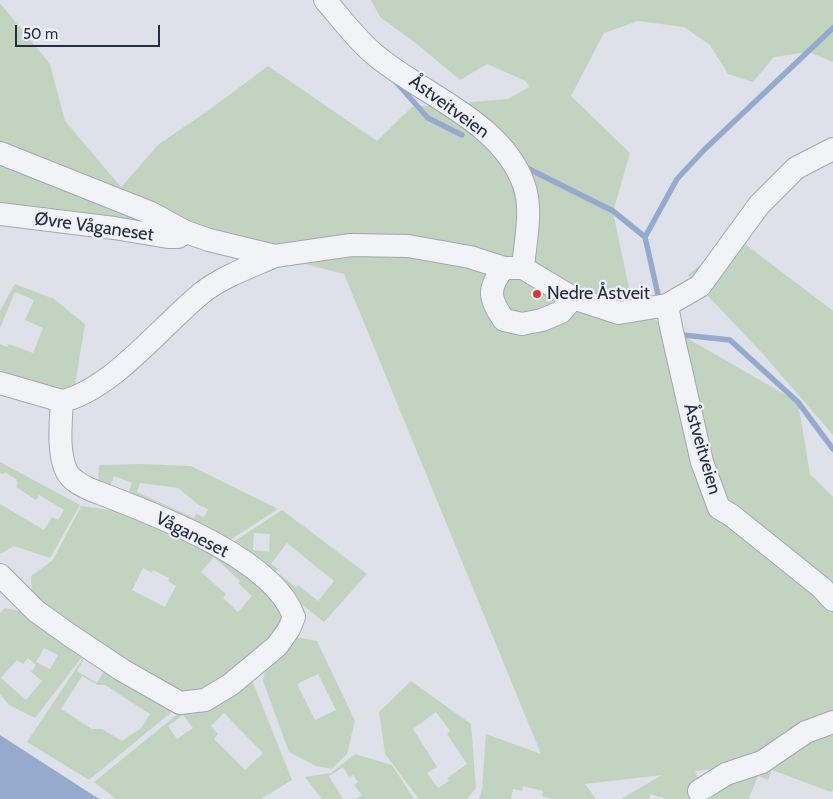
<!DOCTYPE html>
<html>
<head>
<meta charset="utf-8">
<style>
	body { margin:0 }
	#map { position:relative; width:833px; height:799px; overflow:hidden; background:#dee1e9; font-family:Cabin,sans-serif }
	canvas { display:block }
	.scale { position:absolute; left:15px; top:25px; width:145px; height:22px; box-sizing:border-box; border:2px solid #262d42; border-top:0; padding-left:6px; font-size:15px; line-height:18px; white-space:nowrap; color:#262d42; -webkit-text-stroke:4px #eef1f7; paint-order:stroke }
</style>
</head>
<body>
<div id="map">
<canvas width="833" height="799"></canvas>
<div class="scale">50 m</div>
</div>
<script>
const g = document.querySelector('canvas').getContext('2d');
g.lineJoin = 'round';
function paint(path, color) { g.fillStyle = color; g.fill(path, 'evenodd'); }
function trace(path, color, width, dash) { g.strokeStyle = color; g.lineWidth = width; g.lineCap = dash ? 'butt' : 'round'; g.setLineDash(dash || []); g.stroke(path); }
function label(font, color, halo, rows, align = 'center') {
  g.font = font + ' Cabin,sans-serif'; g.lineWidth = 4.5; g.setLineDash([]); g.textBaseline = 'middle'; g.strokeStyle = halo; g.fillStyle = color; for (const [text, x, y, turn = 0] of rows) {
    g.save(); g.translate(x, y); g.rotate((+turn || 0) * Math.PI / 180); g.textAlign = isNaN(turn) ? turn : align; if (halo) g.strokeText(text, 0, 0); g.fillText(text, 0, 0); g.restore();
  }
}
const green = new Path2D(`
	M 371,0 L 833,0 L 833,62 L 809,52 L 774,57 L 753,82 L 728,74 L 710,45 L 684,27 L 638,21 L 604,33 L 571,96 L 630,153 L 613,212 L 633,307 L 798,402 L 810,474 L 833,497 L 833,790 L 831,792 L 772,770 L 768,780 L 758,776 L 749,798 L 751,799 L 710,799 L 733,777 L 771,763 L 695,771 L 708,799 L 665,799 L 651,794 L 649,799 L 621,799 L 662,775 L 585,784 L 596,799 L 551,799 L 542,796 L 543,791 L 523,786 L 522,791 L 513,789 L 511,799 L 479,799 L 482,789 L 486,734 L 541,754 L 344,274 L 270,255 L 0,212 L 0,3 L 50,64 L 65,121 L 121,187 L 159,144 L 209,110 L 268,66 L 377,141 L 412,107 L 508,99 L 529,87 L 526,81 L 487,64 L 460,80 L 417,44 L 380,17 Z
	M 732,234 L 833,311 L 833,435 L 763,354 L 688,275 L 717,251 Z
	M 15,284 L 54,299 L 85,324 L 75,384 L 59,390 L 0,370 L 0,344 L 7,347 L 9,344 L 33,353 L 43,328 L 25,320 L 34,300 L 15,292 L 0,328 L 0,311 Z
	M 0,462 L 80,505 L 50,558 L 14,546 L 0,554 L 0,504 L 44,530 L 52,517 L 58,520 L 64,510 L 39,495 L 36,500 L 16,487 L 18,483 L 16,481 L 17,480 L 5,472 L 4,474 L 0,473 Z
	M 141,464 L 191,466 L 278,509 L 224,544 L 98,488 L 99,465 ZM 114,476 L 132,483 L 127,496 L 109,489 ZM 140,483 L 178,488 L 199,505 L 208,509 L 204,517 L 196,514 L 194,518 L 137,492 Z
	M 81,506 L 118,511 L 177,535 L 258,579 L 284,603 L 284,622 L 271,642 L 210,692 L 178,692 L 32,600 L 31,576 L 53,560 ZM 214,557 L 240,581 L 238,583 L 252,596 L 238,612 L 223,598 L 226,594 L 201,572 ZM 143,568 L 152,573 L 153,570 L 169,578 L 168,581 L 176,586 L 165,607 L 132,590 Z
	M 282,510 L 367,574 L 324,622 L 227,546 ZM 254,533 L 270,534 L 269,552 L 253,550 ZM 287,543 L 334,581 L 318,601 L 298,585 L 296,587 L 276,572 L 278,569 L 271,564 Z
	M 5,608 L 34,614 L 86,652 L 35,718 L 9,705 L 0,694 L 0,613 ZM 44,648 L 58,655 L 50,669 L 36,662 ZM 28,658 L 36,665 L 31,672 L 42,681 L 26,700 L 1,678 L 17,660 L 23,664 Z
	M 295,637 L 317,641 L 355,721 L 347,754 L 332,769 L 316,766 L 289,752 L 263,681 L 266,664 ZM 318,674 L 336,710 L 315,720 L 297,684 Z
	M 87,652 L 180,705 L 89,780 L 27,742 ZM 87,654 L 107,666 L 97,683 L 77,671 ZM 82,676 L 98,685 L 105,685 L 150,714 L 141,728 L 122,741 L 102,729 L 92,729 L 61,709 Z
	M 252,680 L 292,780 L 261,799 L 116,799 L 94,782 L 184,709 ZM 224,713 L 263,753 L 245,770 L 214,739 L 218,734 L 211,726 ZM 183,715 L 193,728 L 177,739 L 168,726 Z
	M 411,681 L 471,724 L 476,788 L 467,799 L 419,799 L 385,754 L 379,712 ZM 436,712 L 450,731 L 447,734 L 467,764 L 447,778 L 449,781 L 438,788 L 427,773 L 437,767 L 413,729 Z
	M 355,754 L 392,765 L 414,799 L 356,799 L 362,795 L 354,785 L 358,782 L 353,775 L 349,777 L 343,767 L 329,776 L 343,799 L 322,799 L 305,777 L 331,773 Z`);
const water = new Path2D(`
	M 0,735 L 99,799 L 0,799 Z`);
const stream = new Path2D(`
	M 396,82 L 428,118 L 462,135
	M 523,166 L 613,211 L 645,237
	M 660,302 L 659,299 L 645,237 L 677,179 L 704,150 L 833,28
	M 680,330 L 683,335 L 730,340 L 798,402 L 833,449`);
const minor = new Path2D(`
	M 325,0 C 340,17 356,39 374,54 C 422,95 502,121 524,185 C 533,210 525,242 523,268
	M 0,153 L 151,213 L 186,232 L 209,240 L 275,256 L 351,245 L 408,246 L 470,257 L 504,268
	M 0,214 L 114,228 L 168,237 L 178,237 L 186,232
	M 573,298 L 561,312 L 542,320 L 522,324 L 504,320 C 489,299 487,288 504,268 L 523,268 L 573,298 L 619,313 L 667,305 L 700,286 L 759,205 L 796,168 L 833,149
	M 667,305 L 671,327 L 702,462 L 719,508 L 731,515 L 822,588 L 833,600
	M 0,383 L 62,401
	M 0,575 L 36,611 L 71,636 L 122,670 L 180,703 L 205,700 L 230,685 L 277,646 L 289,629 L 294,617 C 273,556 146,511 89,489 C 81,485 71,480 67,472 C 57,453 61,421 62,401 C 112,390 163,324 203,292 C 224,276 250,267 275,256
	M 699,791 L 726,774 L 762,762 L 806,732 L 833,722`);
const markers = [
	[537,294,5,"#dc363d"]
];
const streetNames = [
	["Åstveitveien",449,107,36],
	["Øvre Våganeset",94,227,8],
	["Åstveitveien",702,449,74],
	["Våganeset",192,535,27]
];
const poiNames = [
	["Nedre Åstveit",547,294]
];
paint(green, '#c2d4bf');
paint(water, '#95aacd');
trace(stream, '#95aacd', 5.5);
trace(minor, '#a3a7b4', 24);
trace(minor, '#f1f3f7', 22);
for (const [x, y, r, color] of markers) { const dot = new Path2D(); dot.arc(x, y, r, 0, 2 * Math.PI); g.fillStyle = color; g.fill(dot); trace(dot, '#eef1f7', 2); }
label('18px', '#262d42', '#eef1f7', streetNames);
label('18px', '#262d42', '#eef1f7', poiNames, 'left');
</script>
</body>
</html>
